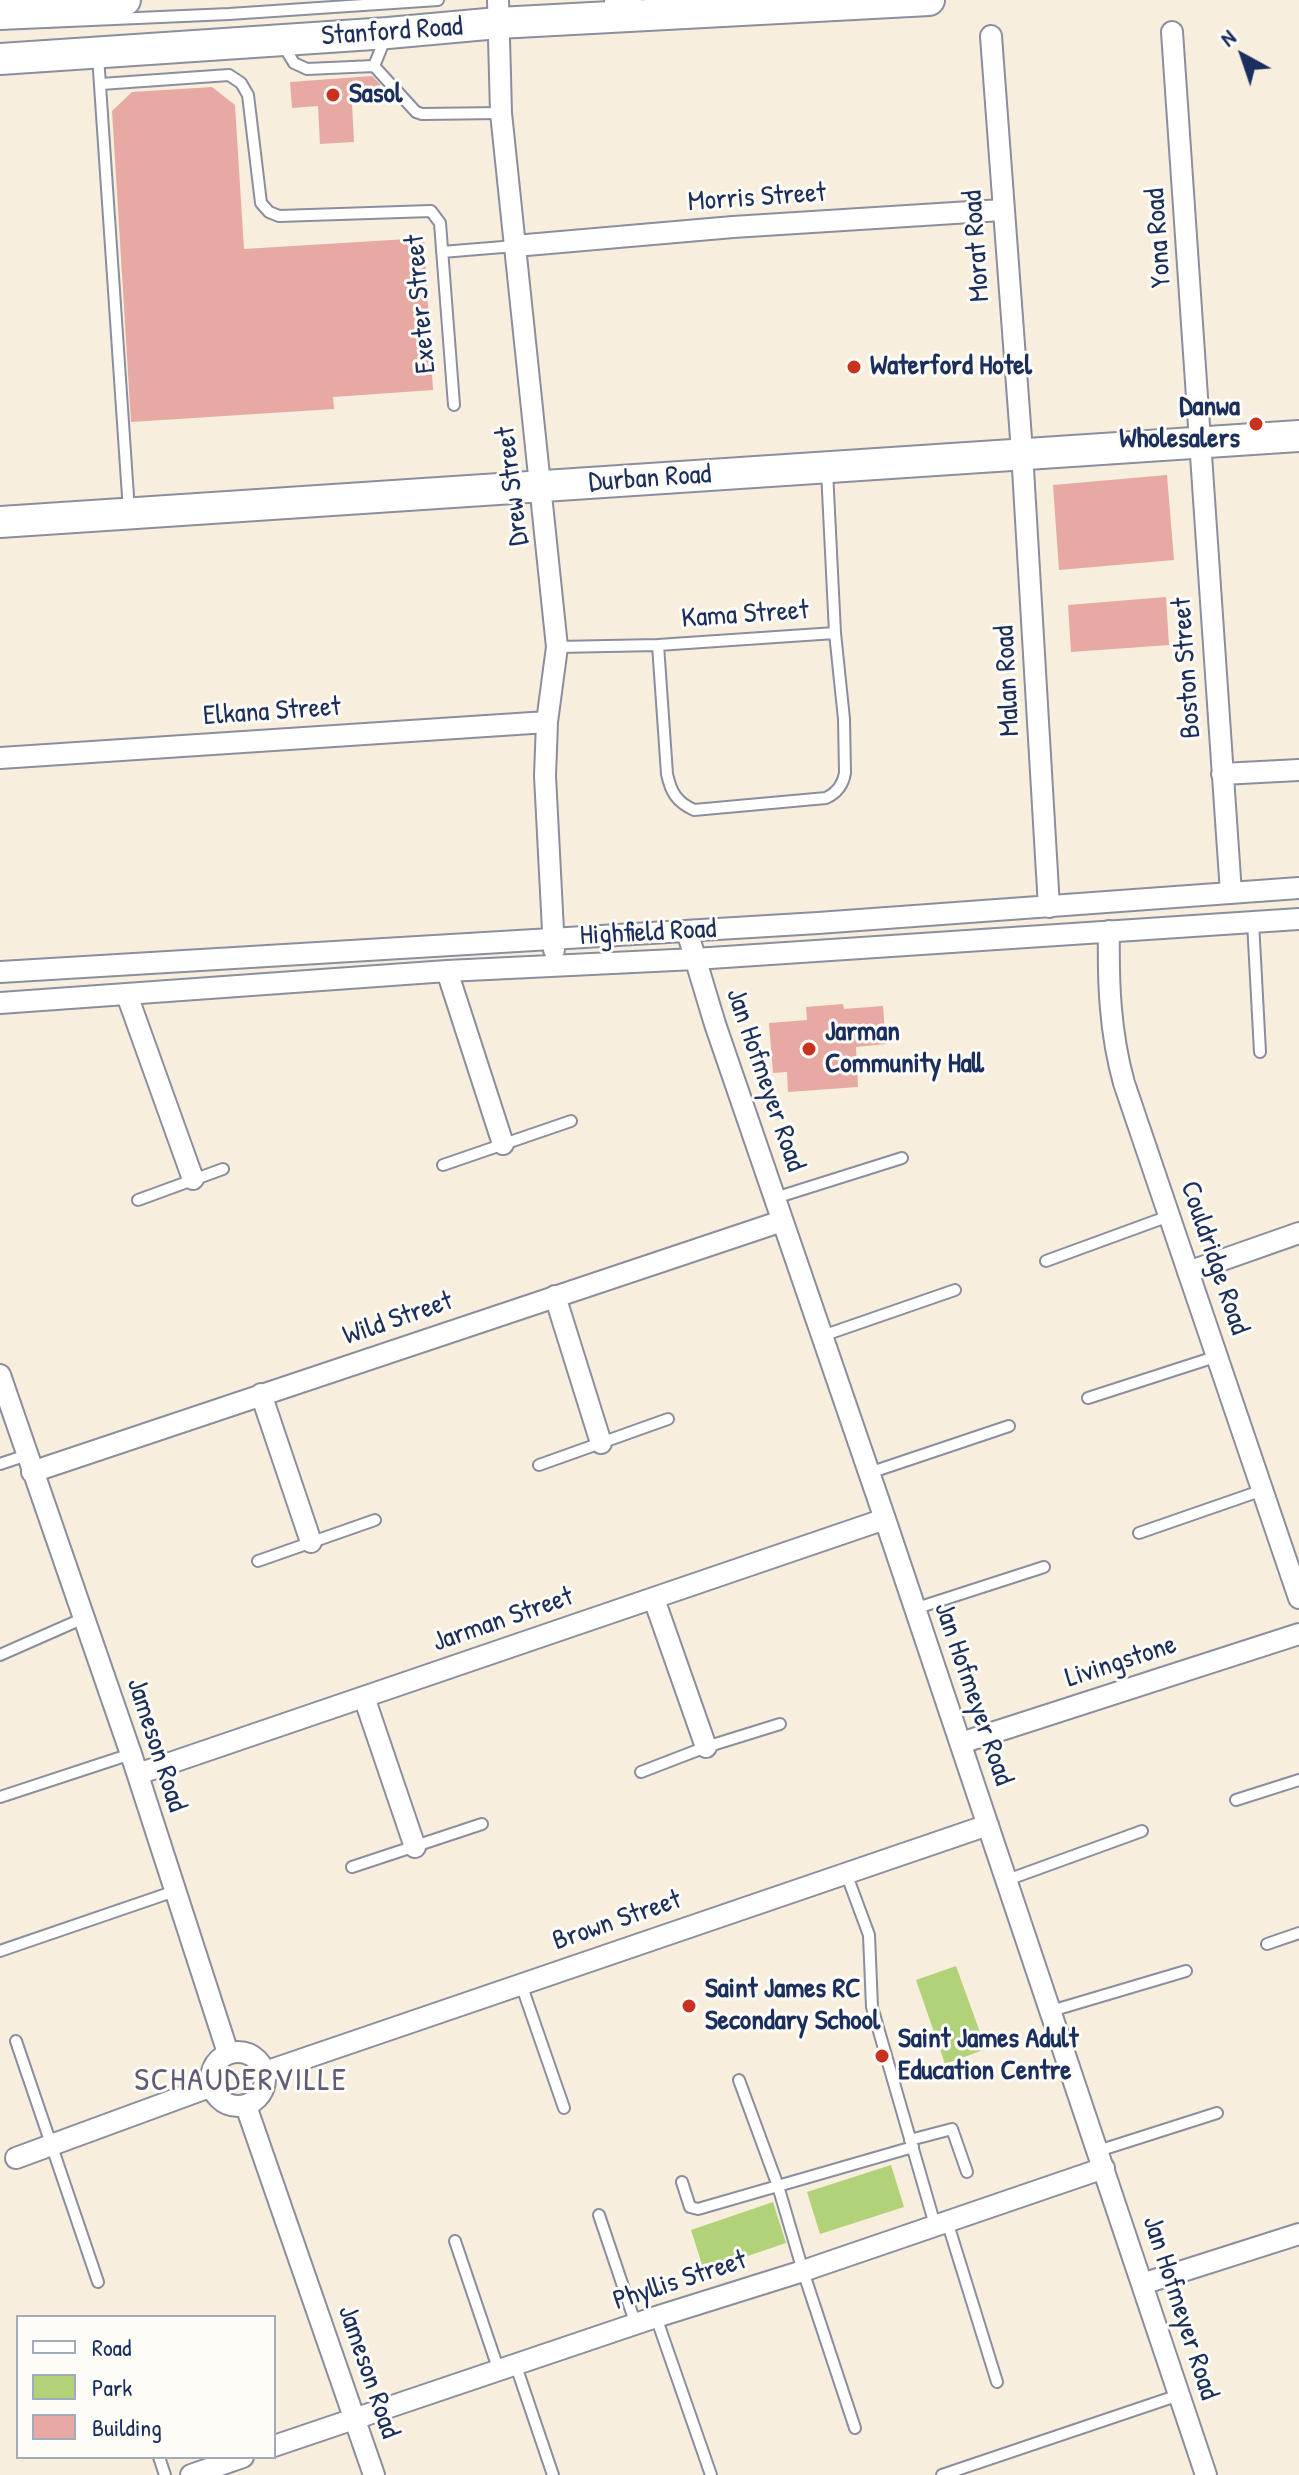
<!DOCTYPE html>
<html>
<head>
<meta charset="utf-8">
<style>
	body { margin:0 }
	#map { position:relative; width:1299px; height:2475px; overflow:hidden; background:#f8eede; font-family:"Patrick Hand",sans-serif }
	canvas { display:block }
	.legend { position:absolute; left:16px; top:2315px; width:260px; height:144px; box-sizing:border-box; background:#fdfcf7; border:2px solid #a3aaba; margin:0; padding:10px 14px; list-style:none; font-size:24px; color:#1b2f5e }
	.legend li { display:flex; align-items:center; gap:16px; height:40px }
	.legend b { width:40px; border:2px solid #a3aaba }
	.north { position:absolute; left:1203px; top:16px; width:80px; height:80px; -webkit-text-stroke:6px #fdfcf7; paint-order:stroke; rotate:320deg; font-size:22px; font-weight:700; line-height:32px; text-align:center; color:#1b2f5e }
	.north::after { content:''; display:block; margin:auto; width:28px; height:36px; background:#1b2f5e; clip-path:polygon(50% 0,100% 100%,50% 72%,0 100%) }
</style>
</head>
<body>
<div id="map">
<canvas width="1299" height="2475"></canvas>
<ul class="legend">
<li><b style="height:10px;background:#fff"></b>Road</li>
<li><b style="height:22px;background:#b2d279"></b>Park</li>
<li><b style="height:22px;background:#e6aaa2"></b>Building</li>
</ul>
<div class="north">N</div>
</div>
<script>
const g = document.querySelector('canvas').getContext('2d');
g.lineJoin = 'round';
function paint(path, color) { g.fillStyle = color; g.fill(path, 'evenodd'); }
function trace(path, color, width, dash) { g.strokeStyle = color; g.lineWidth = width; g.lineCap = dash ? 'butt' : 'round'; g.setLineDash(dash || []); g.stroke(path); }
function label(font, color, halo, rows, align = 'center') {
  g.font = font + ' "Patrick Hand",sans-serif'; g.lineWidth = 6; g.setLineDash([]); g.textBaseline = 'middle'; g.strokeStyle = halo; g.fillStyle = color; for (const [text, x, y, turn = 0] of rows) {
    g.save(); g.translate(x, y); g.rotate((+turn || 0) * Math.PI / 180); g.textAlign = isNaN(turn) ? turn : align; if (halo) g.strokeText(text, 0, 0); g.fillText(text, 0, 0); g.restore();
  }
}
const green = new Path2D(`
	M 956,1966 L 986,2049 L 945,2064 L 916,1980 Z
	M 891,2165 L 904,2207 L 820,2234 L 807,2192 Z
	M 773,2202 L 786,2243 L 704,2271 L 691,2230 Z`);
const building = new Path2D(`
	M 372,76 L 380,84 L 381,102 L 352,104 L 354,142 L 320,144 L 318,106 L 292,108 L 290,82 Z
	M 212,87 L 235,105 L 244,249 L 424,238 L 433,390 L 333,397 L 334,409 L 131,422 L 112,111 L 132,92 Z
	M 1167,475 L 1174,560 L 1059,570 L 1053,485 Z
	M 1166,597 L 1169,645 L 1071,652 L 1068,605 Z
	M 843,1004 L 844,1009 L 883,1006 L 886,1044 L 856,1047 L 858,1087 L 788,1092 L 787,1072 L 773,1073 L 769,1023 L 807,1020 L 806,1007 Z`);
const lane = new Path2D(`
	M 610,2 L 636,0
	M 0,24 L 229,14 L 438,0
	M 283,45 L 294,63 L 307,69 L 374,66 L 416,112 L 422,114 L 501,113
	M 98,56 L 129,511
	M 374,66 L 385,39
	M 101,84 L 229,75 L 241,83 L 248,95 L 261,203 L 269,212 L 279,216 L 431,211 L 440,223 L 454,405
	M 442,252 L 515,246
	M 658,645 L 667,774 C 671,793 677,802 694,810 L 826,798 C 837,793 843,785 845,773 L 844,719 L 835,633 L 827,471
	M 557,647 L 658,645 L 835,633
	M 1253,922 L 1260,1052
	M 443,1165 L 571,1121
	M 775,1198 L 902,1158
	M 138,1200 L 223,1169
	M 1046,1261 L 1169,1216
	M 822,1336 L 955,1290
	M 1088,1398 L 1218,1356
	M 0,1464 L 27,1455
	M 539,1465 L 668,1419
	M 869,1473 L 1009,1426
	M 1139,1533 L 1263,1490
	M 258,1561 L 375,1520
	M 914,1609 L 1044,1567
	M 0,1655 L 84,1618
	M 641,1772 L 706,1747 L 780,1724
	M 0,1797 L 131,1754
	M 1236,1800 L 1299,1780
	M 352,1867 L 482,1824
	M 846,1873 L 869,1935 L 872,2007 L 935,2225
	M 1007,1880 L 1142,1831
	M 1267,1944 L 1299,1933
	M 0,1951 L 175,1891
	M 521,1984 L 564,2108
	M 1051,2011 L 1186,1971
	M 16,2041 L 98,2282
	M 739,2080 L 778,2186 L 803,2271 L 855,2428
	M 910,2140 L 952,2129 L 967,2172
	M 1098,2151 L 1217,2113
	M 682,2182 L 690,2207 L 698,2209 L 913,2147
	M 599,2215 L 636,2325
	M 947,2221 L 997,2382
	M 455,2241 L 499,2371
	M 656,2317 L 711,2475
	M 516,2366 L 553,2475
	M 159,2457 L 165,2475
	M 942,2475 L 1179,2395`);
const street = new Path2D(`
	M 498,0 L 501,113 L 557,647 L 547,722 L 545,776 L 554,950
	M 1172,32 L 1231,893
	M 991,36 L 1022,452 L 1049,907
	M 515,246 L 733,227 L 1002,210
	M 0,758 L 547,722
	M 1222,774 L 1299,770
	M 687,931 L 715,1024 L 885,1519 L 1206,2475
	M 1109,931 C 1108,983 1110,1033 1124,1083 L 1299,1598
	M 447,971 L 503,1144
	M 0,972 L 818,923 L 1299,888
	M 127,995 L 193,1179
	M 0,1003 L 447,971 L 695,959 L 1299,919
	M 1188,1272 L 1299,1233
	M 555,1296 L 601,1443
	M 0,1375 L 131,1754 L 228,2053
	M 261,1394 L 311,1542
	M 32,1472 L 782,1221
	M 654,1599 L 706,1747
	M 364,1697 L 415,1847
	M 961,1743 L 1299,1634
	M 138,1774 L 885,1519
	M211 2079a27 27 0 1 1 54 0a27 27 0 1 1-54 0Z
	M 265,2072 L 988,1825
	M 246,2106 L 374,2475
	M 16,2158 L 212,2086
	M 1142,2284 L 1299,2234
	M 274,2446 L 656,2317 L 803,2271 L 1104,2168
	M 191,2475 L 243,2457`);
const secondary = new Path2D(`
	M 0,8 L 125,0
	M 0,59 L 388,33 L 498,23 L 929,0
	M 0,522 L 1299,436`);
const markers = [
	[333,95,8,"#c8321e"],
	[854,367,8,"#c8321e"],
	[1256,424,8,"#c8321e"],
	[809,1049,8,"#c8321e"],
	[689,2006,8,"#c8321e"],
	[882,2056,8,"#c8321e"]
];
const streetNames = [
	["Stanford Road",392,32,-4],
	["Morris Street",757,198,-4],
	["Yona Road",1159,238,-94],
	["Morat Road",977,246,-94],
	["Exeter Street",421,304,-95],
	["Durban Road",650,479,-4],
	["Drew Street",513,486,-97],
	["Kama Street",745,615,-4],
	["Boston Street",1187,668,-94],
	["Malan Road",1008,681,-93],
	["Elkana Street",272,712,-4],
	["Highfield Road",648,933,-3],
	["Jan Hofmeyer Road",765,1080,71],
	["Couldridge Road",1214,1258,71],
	["Wild Street",398,1319,-19],
	["Jarman Street",503,1620,-19],
	["Livingstone",1121,1662,-18],
	["Jan Hofmeyer Road",973,1694,71],
	["Jameson Road",156,1745,72],
	["Brown Street",617,1921,-19],
	["Phyllis Street",680,2281,-18],
	["Jan Hofmeyer Road",1180,2308,72],
	["Jameson Road",368,2372,71]
];
const poiNames = [
	["Sasol",349,95],
	["Waterford Hotel",870,367],
	["Danwa",1240,408,"right"],
	["Wholesalers",1240,440,"right"],
	["Jarman",825,1033],
	["Community Hall",825,1065],
	["Saint James RC",705,1990],
	["Secondary School",705,2022],
	["Saint James Adult",898,2040],
	["Education Centre",898,2072]
];
const quarterNames = [
	["SCHAUDERVILLE",241,2081]
];
paint(green, '#b2d279');
paint(building, '#e6aaa2');
trace(lane, '#8a8e9e', 14);
trace(street, '#8a8e9e', 24);
trace(secondary, '#8a8e9e', 34);
trace(lane, '#fff', 10);
trace(street, '#fff', 20);
trace(secondary, '#fff', 30);
for (const [x, y, r, color] of markers) { const dot = new Path2D(); dot.arc(x, y, r, 0, 2 * Math.PI); g.fillStyle = color; g.fill(dot); trace(dot, '#fdfcf7', 3); }
label('28px', '#1b2f5e', '#fdfcf7', streetNames);
label('bold 28px', '#1b2f5e', '#fdfcf7', poiNames, 'left');
g.letterSpacing = '2px';
label('32px', '#625a76', '#fdfcf7', quarterNames);
g.letterSpacing = '0px';
</script>
</body>
</html>
